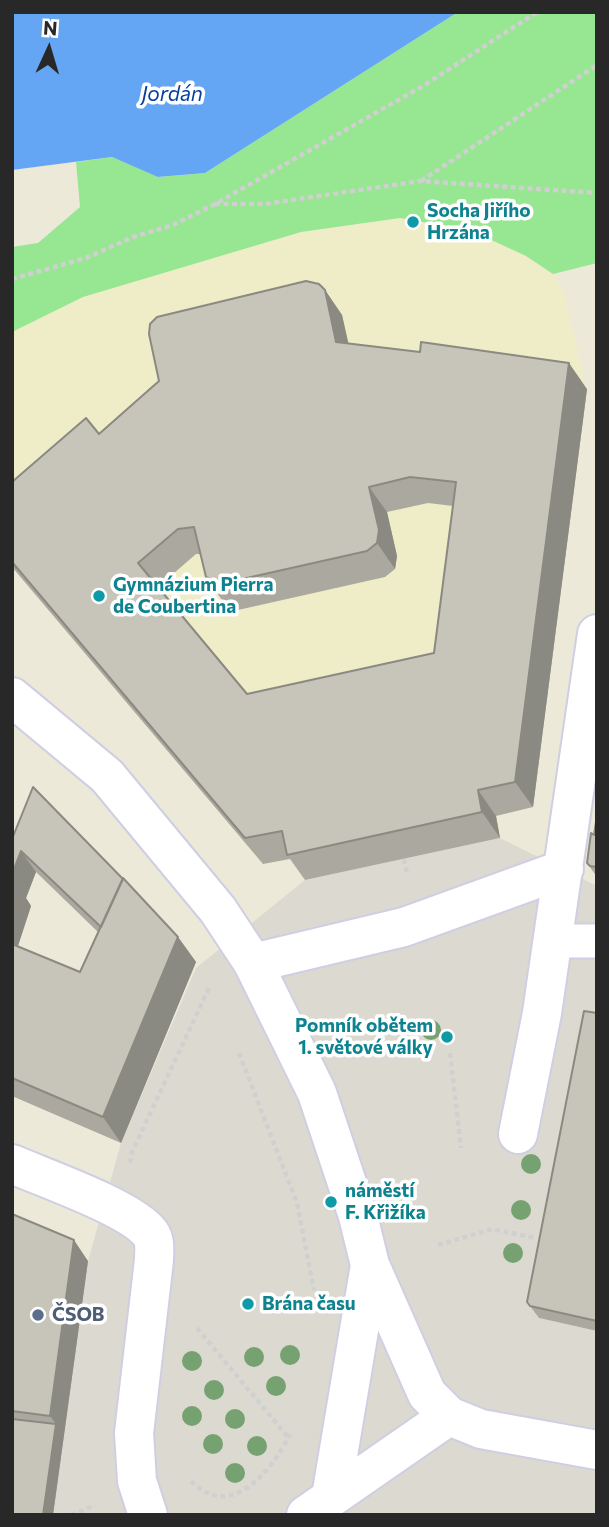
<!DOCTYPE html>
<html>
<head>
<meta charset="utf-8">
<style>
	body { margin:0 }
	#map { position:relative; width:609px; height:1527px; overflow:hidden; background:#ece9d9; font-family:Commissioner,sans-serif }
	canvas { display:block }
	.frame { position:absolute; inset:0; border:14px solid #282828; pointer-events:none }
	.north { position:absolute; left:14px; top:14px; width:70px; height:70px; -webkit-text-stroke:5px #fff; paint-order:stroke; rotate:4deg; font-size:19px; font-weight:700; line-height:28px; text-align:center; color:#282828 }
	.north::after { content:''; display:block; margin:auto; width:24px; height:32px; background:#282828; clip-path:polygon(50% 0,100% 100%,50% 72%,0 100%) }
</style>
</head>
<body>
<div id="map">
<canvas width="609" height="1527"></canvas>
<div class="frame"></div>
<div class="north">N</div>
</div>
<script>
const g = document.querySelector('canvas').getContext('2d');
g.lineJoin = 'round';
function paint(path, color) { g.fillStyle = color; g.fill(path, 'evenodd'); }
function trace(path, color, width, dash) { g.strokeStyle = color; g.lineWidth = width; g.lineCap = dash ? 'butt' : 'round'; g.setLineDash(dash || []); g.stroke(path); }
function label(font, color, halo, rows, align = 'center') {
  g.font = font + ' Commissioner,sans-serif'; g.lineWidth = 7; g.setLineDash([]); g.textBaseline = 'middle'; g.strokeStyle = halo; g.fillStyle = color; for (const [text, x, y, turn = 0] of rows) {
    g.save(); g.translate(x, y); g.rotate((+turn || 0) * Math.PI / 180); g.textAlign = isNaN(turn) ? turn : align; if (halo) g.strokeText(text, 0, 0); g.fillText(text, 0, 0); g.restore();
  }
}
const education = new Path2D(`
	M 400,218 L 472,231 L 526,256 L 553,274 L 563,290 L 587,389 L 533,807 L 497,816 L 500,838 L 305,880 L 300,857 L 263,864 L 12,567 L 12,332 L 83,297 L 301,232 Z`);
const green = new Path2D(`
	M 458,12 L 597,12 L 597,263 L 553,274 L 526,256 L 472,231 L 400,218 L 301,232 L 83,297 L 12,332 L 12,247 L 38,243 L 80,207 L 76,162 L 112,157 L 159,177 L 205,173 Z`);
const plaza = new Path2D(`
	M 500,838 L 597,886 L 597,987 L 593,1023 L 536,1314 L 539,1318 L 597,1331 L 597,1515 L 53,1515 L 88,1261 L 121,1143 L 196,968 L 305,880 Z`);
const water = new Path2D(`
	M 12,12 L 458,12 L 205,173 L 158,177 L 112,157 L 12,170 Z`);
const path = new Path2D(`
	M 421,181 L 597,65
	M 215,204 L 265,204 L 420,181 L 597,193
	M 12,279 L 86,258 L 133,237 L 173,225 L 215,204 L 423,86 L 537,12
	M 404,859 L 407,874
	M 239,1053 L 297,1203 L 314,1290
	M 450,1053 L 461,1148
	M 130,1163 L 132,1152 L 210,986
	M 438,1245 L 492,1229 L 536,1238
	M 197,1328 L 288,1437
	M 191,1481 C 231,1523 273,1469 290,1434
	M 71,1515 L 95,1505`);
const service = new Path2D(`
	M 552,941 L 597,941`);
const minor = new Path2D(`
	M 253,963 L 404,927 L 564,869
	M 518,1134 L 542,1013 L 597,634
	M 12,1164 C 44,1178 131,1208 150,1233 C 156,1241 154,1251 154,1260 L 134,1433 L 137,1481 L 148,1515`);
const secondary = new Path2D(`
	M 12,697 L 107,776 L 218,910 L 253,963 L 317,1093 L 358,1216 L 370,1265 L 427,1394 L 449,1416 L 481,1429 L 597,1450
	M 331,1497 L 370,1265
	M 306,1515 L 449,1416`);
const trees = [
	[431,1030],
	[531,1164],
	[521,1210],
	[513,1253],
	[290,1355],
	[254,1357],
	[192,1361],
	[276,1386],
	[214,1390],
	[192,1416],
	[235,1419],
	[213,1444],
	[257,1446],
	[235,1473]
];
const wall = new Path2D(`
	M 325,290 L 342,315 L 348,343 L 587,389 L 533,807 L 496,816 L 500,838 L 305,880 L 290,859 L 263,864 L 12,567 L 12,482 L 99,434 L 159,381 ZM 428,503 L 453,506 L 434,653 L 247,694 L 158,587 L 196,554 L 201,554 L 206,577 L 224,603 L 238,610 L 385,577 L 395,569 L 397,556 L 387,512 Z
	M 597,815 L 597,877 L 587,863 L 594,835 Z
	M 12,839 L 178,937 L 196,962 L 121,1143 L 12,1096 ZM 36,872 L 98,932 L 80,972 L 18,946 L 31,906 L 26,898 Z
	M 597,1013 L 597,1331 L 539,1318 L 527,1302 Z
	M 12,1214 L 88,1261 L 53,1515 L 12,1515 Z`);
const shadedWall = new Path2D(`
	M 325,290 L 342,315 L 354,368 L 336,342 Z
	M 569,363 L 587,389 L 533,807 L 515,782 Z
	M 369,487 L 387,512 L 397,556 L 395,569 L 377,543 Z
	M 478,790 L 496,816 L 500,838 L 482,812 Z
	M 21,851 L 36,872 L 26,898 L 31,906 L 12,964 L 12,874 Z
	M 178,937 L 196,962 L 121,1143 L 103,1117 Z
	M 74,1240 L 88,1261 L 53,1515 L 43,1515 L 56,1424 L 50,1416 Z`);
const building = new Path2D(`
	M 306,281 L 319,284 L 325,290 L 336,342 L 420,352 L 421,342 L 569,363 L 515,782 L 478,790 L 482,812 L 287,855 L 282,831 L 245,838 L 12,562 L 12,482 L 86,418 L 99,434 L 159,381 L 149,334 L 150,324 L 157,317 ZM 410,477 L 456,482 L 434,653 L 247,694 L 138,563 L 178,529 L 194,527 L 206,577 L 220,584 L 367,551 L 377,543 L 379,530 L 369,487 Z
	M 33,787 L 123,879 L 101,927 L 21,851 L 12,874 L 12,839 Z
	M 597,815 L 597,867 L 590,866 L 587,863 L 591,833 L 594,835 Z
	M 123,878 L 178,937 L 103,1117 L 12,1078 L 12,944 L 80,972 Z
	M 584,1011 L 597,1013 L 597,1321 L 530,1306 L 527,1302 Z
	M 12,1214 L 74,1240 L 50,1416 L 12,1411 Z
	M 12,1419 L 56,1424 L 43,1515 L 12,1515 Z`);
const markers = [
	[413,222,7,"#0f9aa8"],
	[99,596,7,"#0f9aa8"],
	[447,1037,7,"#0f9aa8"],
	[331,1202,7,"#0f9aa8"],
	[248,1304,7,"#0f9aa8"],
	[38,1315,7,"#5c6f8a"]
];
const cultureNames = [
	["Socha Jiřího",427,211],
	["Hrzána",427,233],
	["Gymnázium Pierra",113,585],
	["de Coubertina",113,607],
	["Pomník obětem",433,1026,"right"],
	["1. světové války",433,1048,"right"],
	["náměstí",345,1191],
	["F. Křižíka",345,1213],
	["Brána času",262,1304]
];
const serviceNames = [
	["ČSOB",52,1315]
];
const waterNames = [
	["Jordán",172,94]
];
paint(education, '#efedc7');
paint(green, '#97e692');
paint(plaza, '#dcdad0');
paint(water, '#65a6f4');
trace(service, '#d0cee2', 37);
trace(minor, '#d0cee2', 42);
trace(secondary, '#d0cee2', 42);
trace(path, '#d0d0d0', 4.5, [5, 3.5]);
trace(service, '#fff', 33);
trace(minor, '#fff', 38);
trace(secondary, '#fff', 38);
g.fillStyle = '#76a271';
for (const [x, y] of trees) { g.beginPath(); g.arc(x, y, 10, 0, 2 * Math.PI); g.fill(); }
paint(wall, '#aba99f');
paint(shadedWall, '#8b8a82');
paint(building, '#c7c5b9');
trace(building, '#8b8a82', 2);
for (const [x, y, r, color] of markers) { const dot = new Path2D(); dot.arc(x, y, r, 0, 2 * Math.PI); g.fillStyle = color; g.fill(dot); trace(dot, '#fff', 2.5); }
label('bold 19px', '#0d838f', '#fff', cultureNames, 'left');
label('bold 19px', '#4e5e75', '#fff', serviceNames, 'left');
label('italic 21px', '#073f9e', '#fff', waterNames);
</script>
</body>
</html>
